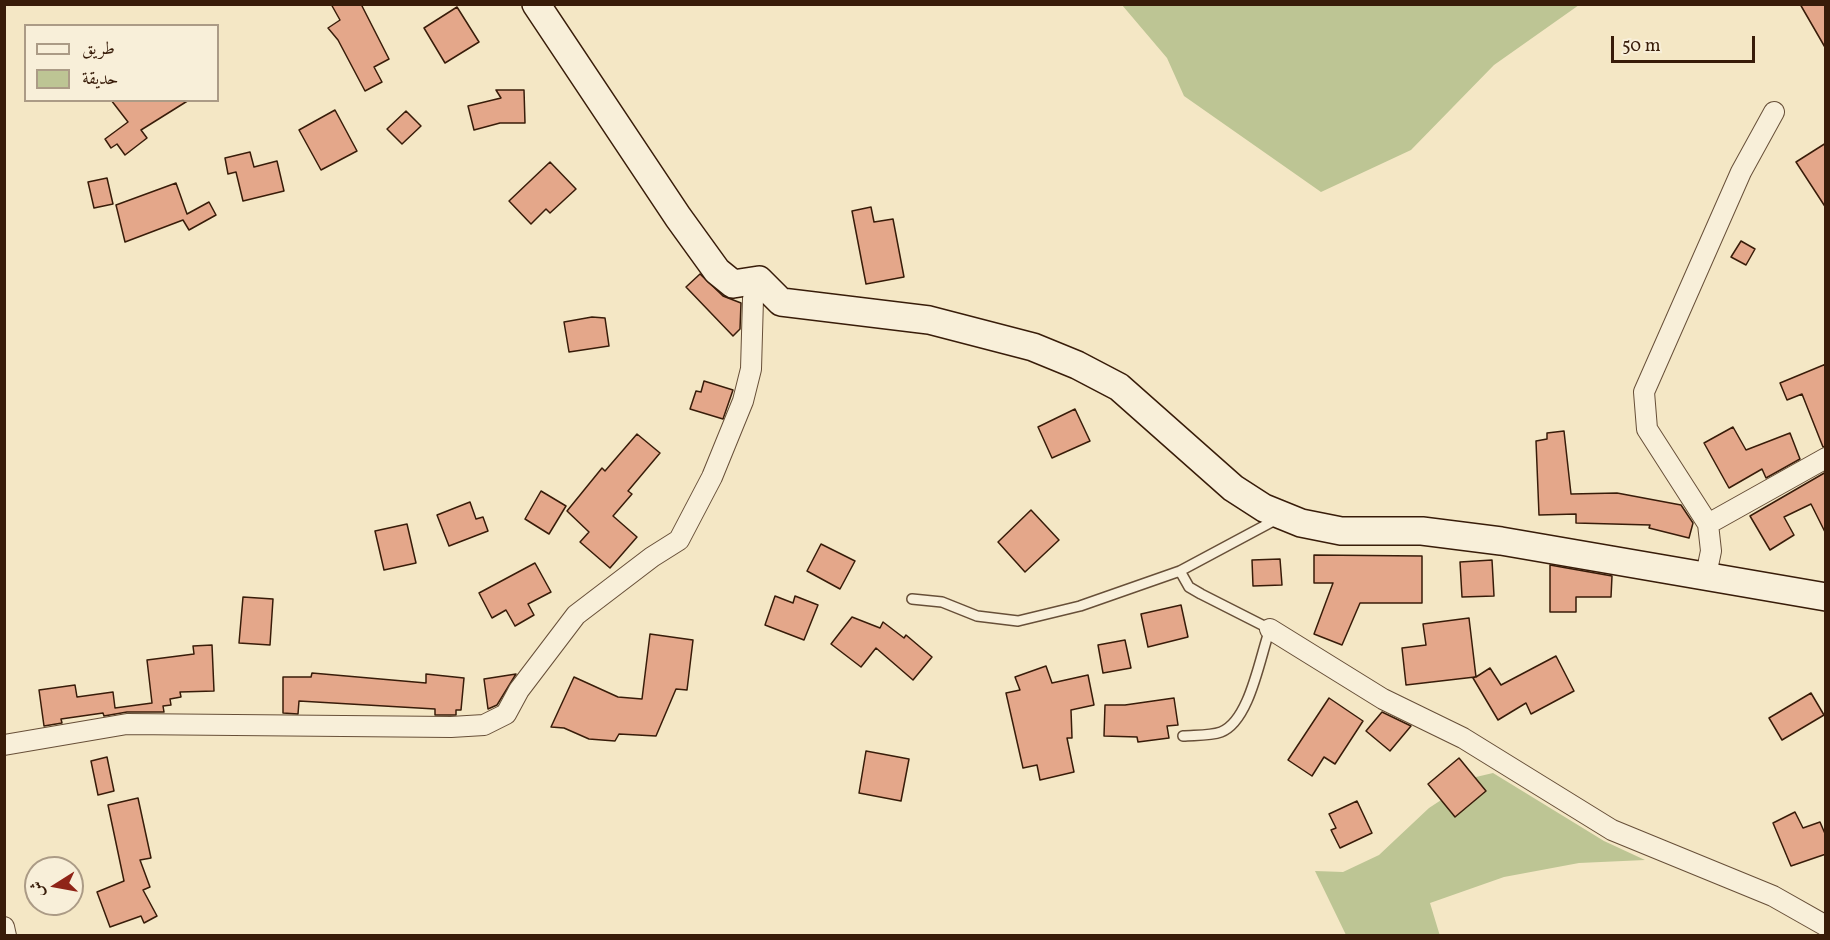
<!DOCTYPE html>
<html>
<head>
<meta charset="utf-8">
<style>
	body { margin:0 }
	#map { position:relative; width:1830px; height:940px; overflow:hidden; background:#f4e7c5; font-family:Vollkorn,Amiri,serif }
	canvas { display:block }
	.frame { position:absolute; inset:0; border:6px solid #381c09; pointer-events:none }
	.legend { position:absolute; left:24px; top:24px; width:195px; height:78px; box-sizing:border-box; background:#f8efd9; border:2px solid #ab9b86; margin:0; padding:8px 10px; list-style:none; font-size:18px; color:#381c09 }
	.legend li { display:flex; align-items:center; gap:12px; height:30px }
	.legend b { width:30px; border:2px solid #ab9b86 }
	.north { position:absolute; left:24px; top:856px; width:60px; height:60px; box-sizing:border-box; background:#f8efd9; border:2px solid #ab9b86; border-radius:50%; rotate:259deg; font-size:16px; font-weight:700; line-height:24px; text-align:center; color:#381c09 }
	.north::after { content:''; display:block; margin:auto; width:21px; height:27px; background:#8f2418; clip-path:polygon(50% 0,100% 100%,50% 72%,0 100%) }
	.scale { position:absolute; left:1611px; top:36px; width:144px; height:27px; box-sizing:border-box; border:3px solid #381c09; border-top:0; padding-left:8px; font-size:18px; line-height:21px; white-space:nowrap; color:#381c09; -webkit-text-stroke:4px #f8efd9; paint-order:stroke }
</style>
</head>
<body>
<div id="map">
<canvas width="1830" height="940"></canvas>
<div class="frame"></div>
<ul class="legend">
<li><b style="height:8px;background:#f8efd9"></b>طريق</li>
<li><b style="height:16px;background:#bdc594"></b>حديقة</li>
</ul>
<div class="north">ش</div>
<div class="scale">50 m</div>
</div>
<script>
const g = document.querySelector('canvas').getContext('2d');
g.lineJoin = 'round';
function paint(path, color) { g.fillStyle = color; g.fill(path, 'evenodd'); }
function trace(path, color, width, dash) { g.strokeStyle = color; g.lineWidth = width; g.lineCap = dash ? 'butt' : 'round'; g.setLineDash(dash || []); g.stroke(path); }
const green = new Path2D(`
	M 1122,5 L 1579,5 L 1494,65 L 1411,150 L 1321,192 L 1184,96 L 1167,58 Z
	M 1493,773 L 1604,841 L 1645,860 L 1579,863 L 1504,877 L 1430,903 L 1440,936 L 1346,935 L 1315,871 L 1343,872 L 1379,855 L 1429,808 L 1476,777 Z`);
const building = new Path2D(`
	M 331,4 L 361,4 L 389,59 L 374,67 L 382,82 L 365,91 L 338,40 L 328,28 L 340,20 Z
	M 1800,4 L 1826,4 L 1826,49 Z
	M 457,7 L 479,42 L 445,63 L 424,28 Z
	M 496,90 L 524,90 L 525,123 L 500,123 L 474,130 L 468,106 L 501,98 Z
	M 111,100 L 189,100 L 141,130 L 147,138 L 125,155 L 117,144 L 111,148 L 105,139 L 128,122 Z
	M 335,110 L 357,151 L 321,170 L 299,130 Z
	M 406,111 L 421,126 L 402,144 L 387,129 Z
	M 1826,143 L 1826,208 L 1796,162 Z
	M 250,152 L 254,167 L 277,161 L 284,191 L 243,201 L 236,172 L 228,174 L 225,158 Z
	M 550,162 L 576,189 L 550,213 L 546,209 L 531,224 L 509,201 Z
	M 107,178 L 113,204 L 94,208 L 88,182 Z
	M 176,183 L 187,214 L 209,202 L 216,215 L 189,230 L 183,220 L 125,242 L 116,205 Z
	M 871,207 L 874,222 L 893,219 L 904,277 L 866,284 L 852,211 Z
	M 1741,241 L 1755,249 L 1746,265 L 1731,257 Z
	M 700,274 L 723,296 L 741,303 L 740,329 L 733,336 L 686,287 Z
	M 592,317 L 605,318 L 609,346 L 569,352 L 564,322 Z
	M 1826,364 L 1826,446 L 1823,447 L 1802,394 L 1787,400 L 1780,383 Z
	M 704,381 L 733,390 L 723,419 L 690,409 L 696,391 L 701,392 Z
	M 1075,409 L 1090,441 L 1052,458 L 1038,427 Z
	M 1733,427 L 1746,450 L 1790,433 L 1800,459 L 1766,478 L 1762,469 L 1729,488 L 1704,443 Z
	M 1564,431 L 1571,494 L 1617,493 L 1681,505 L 1693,523 L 1689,538 L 1649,528 L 1650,525 L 1576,523 L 1576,514 L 1539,515 L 1536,441 L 1547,439 L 1547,433 Z
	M 637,434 L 660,453 L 628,491 L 632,494 L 613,516 L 637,537 L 610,568 L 580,542 L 589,532 L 567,511 L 602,468 L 605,471 Z
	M 1826,472 L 1826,534 L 1811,504 L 1784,517 L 1794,535 L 1770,550 L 1750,516 Z
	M 541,491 L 566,506 L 549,534 L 525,519 Z
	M 470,502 L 476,519 L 483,517 L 488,531 L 449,546 L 437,515 Z
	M 1031,510 L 1059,540 L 1025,572 L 998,542 Z
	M 407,524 L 416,563 L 384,570 L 375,531 Z
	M 821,544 L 855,561 L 840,589 L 807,571 Z
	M 1314,555 L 1422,556 L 1422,603 L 1360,603 L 1342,645 L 1314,634 L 1333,583 L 1314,583 Z
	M 1280,559 L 1282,585 L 1253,586 L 1252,560 Z
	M 1492,560 L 1494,596 L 1462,597 L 1460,562 Z
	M 535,563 L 551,592 L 528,604 L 534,615 L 515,626 L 506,610 L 492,618 L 479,593 Z
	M 1550,565 L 1612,576 L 1611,597 L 1576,597 L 1576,612 L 1550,612 Z
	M 775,596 L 793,603 L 795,596 L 818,605 L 804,640 L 765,625 Z
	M 243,597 L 273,599 L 270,645 L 239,643 Z
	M 1181,605 L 1188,637 L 1148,647 L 1141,614 Z
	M 852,617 L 880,628 L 883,622 L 904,638 L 906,635 L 932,657 L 913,680 L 876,648 L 861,667 L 831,644 Z
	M 1469,618 L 1476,677 L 1490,668 L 1501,685 L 1556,656 L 1574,691 L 1531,714 L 1526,703 L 1498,720 L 1473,678 L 1475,677 L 1406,685 L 1402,648 L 1426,645 L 1423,624 Z
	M 650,634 L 693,640 L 687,690 L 676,689 L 656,736 L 619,734 L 615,741 L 589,739 L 564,728 L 551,727 L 574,677 L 618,697 L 642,699 Z
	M 1125,640 L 1131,668 L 1103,673 L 1098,645 Z
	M 212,645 L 214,691 L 180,692 L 181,697 L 170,699 L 171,705 L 163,706 L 164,712 L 127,712 L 104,716 L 103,713 L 61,719 L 62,723 L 44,726 L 39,690 L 75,685 L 77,697 L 113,692 L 115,708 L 152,703 L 147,660 L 194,654 L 193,646 Z
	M 1046,666 L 1052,683 L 1088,675 L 1094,705 L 1071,710 L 1072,738 L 1067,738 L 1074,772 L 1040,780 L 1037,765 L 1023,768 L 1006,693 L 1020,690 L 1015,677 Z
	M 312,673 L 426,683 L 426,674 L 464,678 L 461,710 L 456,710 L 456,715 L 435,715 L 435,709 L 299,701 L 298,714 L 283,713 L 283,677 L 311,677 Z
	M 516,674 L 497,705 L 488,709 L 484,679 Z
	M 1811,693 L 1824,715 L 1782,740 L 1769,718 Z
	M 1174,698 L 1178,725 L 1167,726 L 1169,738 L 1138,742 L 1137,737 L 1104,736 L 1105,705 L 1125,705 Z
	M 1329,698 L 1363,721 L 1335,764 L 1324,757 L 1312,776 L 1288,760 Z
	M 1382,712 L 1411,726 L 1390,751 L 1366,731 Z
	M 866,751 L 909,759 L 901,801 L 859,793 Z
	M 107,757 L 114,791 L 98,795 L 91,761 Z
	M 1459,758 L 1486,791 L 1455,817 L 1428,784 Z
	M 138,798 L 151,858 L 140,860 L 150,887 L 143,890 L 157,916 L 144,923 L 141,916 L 110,927 L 97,892 L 124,881 L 108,805 Z
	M 1357,801 L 1372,833 L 1340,848 L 1331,830 L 1336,828 L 1329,814 Z
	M 1795,812 L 1803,828 L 1820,822 L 1826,836 L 1826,854 L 1791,866 L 1773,823 Z`);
const lane = new Path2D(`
	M 1180,571 L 1189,587 L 1201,594 L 1270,629 C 1260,656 1250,721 1221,732 C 1210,736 1195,735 1183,736
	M 912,599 L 942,602 L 977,616 L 1018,621 L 1080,606 L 1180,571 L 1279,518`);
const street = new Path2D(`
	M 1708,524 L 1826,458
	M 1706,575 L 1711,551 L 1708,524 L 1647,429 L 1644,392 L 1741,172 L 1774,112
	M 1270,629 L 1383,699 L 1463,738 L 1612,830 L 1773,896 L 1826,926
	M 4,745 L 127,724 L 451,727 L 484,725 L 506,714 L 519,690 L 576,615 L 652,557 L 679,540 L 712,477 L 743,401 L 751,369 L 753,299 L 759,280
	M 4,927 L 6,936`);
const secondary = new Path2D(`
	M 536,4 L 678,217 L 717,271 L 733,284 L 759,280 L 781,302 L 929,320 L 1033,347 L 1077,365 L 1119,387 L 1233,488 L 1264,508 L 1301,523 L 1341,531 L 1422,531 L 1501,541 L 1826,597`);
paint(green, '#bdc594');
paint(building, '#e4a78a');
trace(building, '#381c09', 1.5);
trace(lane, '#674f38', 12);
trace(street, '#674f38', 22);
trace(secondary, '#381c09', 30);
trace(lane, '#f8efd9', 9);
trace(street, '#f8efd9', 20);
trace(secondary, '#f8efd9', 27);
</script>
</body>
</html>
